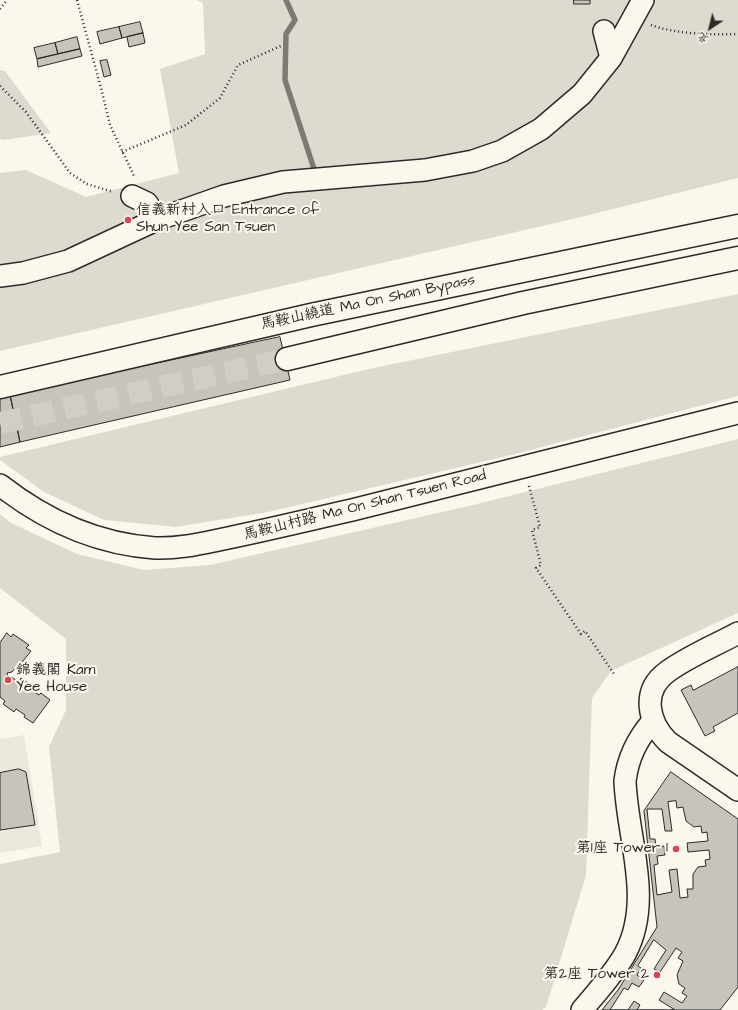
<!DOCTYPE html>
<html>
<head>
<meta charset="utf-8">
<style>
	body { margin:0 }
	#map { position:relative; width:738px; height:1010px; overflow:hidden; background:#fbf7ec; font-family:"Architects Daughter","LXGW WenKai TC",sans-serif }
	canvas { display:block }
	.north { position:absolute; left:690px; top:8px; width:40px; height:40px; -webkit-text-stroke:3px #fbf7ec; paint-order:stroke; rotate:215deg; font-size:11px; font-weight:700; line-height:16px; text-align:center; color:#2b2b2b }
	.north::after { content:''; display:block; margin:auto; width:14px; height:18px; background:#2b2b2b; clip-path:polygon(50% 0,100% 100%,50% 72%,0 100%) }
</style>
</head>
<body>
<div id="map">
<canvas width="738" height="1010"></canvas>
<div class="north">北</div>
</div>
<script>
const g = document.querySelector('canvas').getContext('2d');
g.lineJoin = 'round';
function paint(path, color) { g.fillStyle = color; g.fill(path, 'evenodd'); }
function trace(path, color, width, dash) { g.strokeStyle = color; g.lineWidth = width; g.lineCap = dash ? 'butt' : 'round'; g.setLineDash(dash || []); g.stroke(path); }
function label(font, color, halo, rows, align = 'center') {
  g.font = font + ' "Architects Daughter","LXGW WenKai TC",sans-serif'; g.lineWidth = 4; g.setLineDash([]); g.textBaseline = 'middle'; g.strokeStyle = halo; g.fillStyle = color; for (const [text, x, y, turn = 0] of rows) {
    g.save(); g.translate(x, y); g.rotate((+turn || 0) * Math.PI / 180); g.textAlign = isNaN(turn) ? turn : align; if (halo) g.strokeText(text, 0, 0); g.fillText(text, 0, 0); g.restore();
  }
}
const built = new Path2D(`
	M 24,735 L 42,846 L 0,853 L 0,739 Z`);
const green = new Path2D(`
	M 197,0 L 738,0 L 738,178 L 577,218 L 0,351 L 0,173 L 26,170 L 86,197 L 179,173 L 160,69 L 205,54 L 203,3 Z
	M 0,70 L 5,71 L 51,133 L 4,140 L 0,139 Z
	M 738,294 L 738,396 L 511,455 L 268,512 L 176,527 L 104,520 L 44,492 L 0,460 L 0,457 L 373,368 Z
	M 738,439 L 738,613 L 611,671 L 592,698 L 586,875 L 546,1007 L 542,1010 L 0,1010 L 0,864 L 60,852 L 49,747 L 66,710 L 66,639 L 0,588 L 0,514 L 11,523 L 77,554 L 144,570 L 210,565 L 473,505 Z`);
const stream = new Path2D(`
	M 286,0 L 295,20 L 286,34 L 285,80 L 316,175`);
const building = new Path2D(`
	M 574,0 L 590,0 L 590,4 L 574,4 Z
	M 140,22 L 143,33 L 122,38 L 119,27 Z
	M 119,27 L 122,38 L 100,44 L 97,32 Z
	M 143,33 L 145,43 L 129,47 L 127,37 Z
	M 77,37 L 80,49 L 58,54 L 55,43 Z
	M 55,43 L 58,54 L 37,59 L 34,48 Z
	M 80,49 L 82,56 L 38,67 L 37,59 Z
	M 107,60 L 111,75 L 104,77 L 100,61 Z
	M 280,337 L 290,380 L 20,442 L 10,395 Z
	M 10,395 L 20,442 L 0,447 L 0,397 Z
	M 7,633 L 11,637 L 13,634 L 29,645 L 26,648 L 31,651 L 19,666 L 18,665 L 12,672 L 7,673 L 8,677 L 11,677 L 19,682 L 21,678 L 32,686 L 30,689 L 39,695 L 41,693 L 50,700 L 33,723 L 24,717 L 25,715 L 16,709 L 14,712 L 3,704 L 5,701 L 0,697 L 0,643 Z
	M 738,667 L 738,713 L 713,727 L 715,731 L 705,736 L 681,690 L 691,685 L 693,690 Z
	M 19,769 L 26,772 L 35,825 L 0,830 L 0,773 Z
	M 671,772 L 738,819 L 738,987 L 720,1010 L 602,1010 L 618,990 L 657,927 L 644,811 Z
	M 676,801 L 677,808 L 683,807 L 686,821 L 694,827 L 701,826 L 702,833 L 707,832 L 708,841 L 687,843 L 688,852 L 709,850 L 710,859 L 705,860 L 706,866 L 698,867 L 693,874 L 693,889 L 687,889 L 688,897 L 680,898 L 677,869 L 669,870 L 672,892 L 657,895 L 654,865 L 658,864 L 657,856 L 665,855 L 664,846 L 656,847 L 655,839 L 650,839 L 647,809 L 662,809 L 665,831 L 672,831 L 668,802 Z
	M 654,940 L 666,950 L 654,969 L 660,972 L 676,948 L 682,952 L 678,958 L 683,961 L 677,975 L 679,984 L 685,988 L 682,993 L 687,996 L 682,1003 L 664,992 L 659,1000 L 675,1010 L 637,1010 L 640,1005 L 634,1001 L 628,1010 L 610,1010 L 624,988 L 628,990 L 632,983 L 639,987 L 644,980 L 637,975 L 641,968 L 638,966 Z`);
const majorTunnel = new Path2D(`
	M 0,423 L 287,359`);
const path = new Path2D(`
	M 77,0 L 101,88 L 110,125 L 134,176
	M 0,9 L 7,0
	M 651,25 C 675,34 713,35 738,34
	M 0,86 L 26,112 L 70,173 L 87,184 L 113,192
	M 122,152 L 186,125 L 220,98 L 238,65 L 283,45
	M 529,486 L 540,527 L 532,530 L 541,565 L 536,568 L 581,634 L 585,631 L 614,674`);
const minor = new Path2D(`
	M 604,31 L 611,58
	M 132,196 L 147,203 L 156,220
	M 0,276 L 23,273 L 68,261 L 156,220 L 224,196 L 283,182 L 425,170 L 473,161 L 502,151 L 541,129 L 582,94 L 611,58 L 643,0
	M 0,485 C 46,521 97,544 155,548 C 180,549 203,543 228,538 C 271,529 313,519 356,509 C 483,477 611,445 738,413
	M 738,633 C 716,645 687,657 667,672 C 641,691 648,722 668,742 L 738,790
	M 582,1010 C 597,992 613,975 625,954 C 654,900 627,838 625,781 C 628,757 637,739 653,721`);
const major = new Path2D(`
	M 287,359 L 523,303 L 738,258
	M 0,387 L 311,315 L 738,226`);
const markers = [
	[128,220,4,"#d1495b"],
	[8,680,4,"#d1495b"],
	[676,849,4,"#d1495b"],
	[657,975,4,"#d1495b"]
];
const poiNames = [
	["信義新村入口 Entrance of",136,211],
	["Shun Yee San Tsuen",136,228],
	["錦義閣 Kam",16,671],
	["Yee House",16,688],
	["第1座 Tower 1",668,849,"right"],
	["第2座 Tower 2",649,975,"right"]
];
const streetNames = [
	["馬鞍山繞道 Ma On Shan Bypass",368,303,-12],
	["馬鞍山村路 Ma On Shan Tsuen Road",365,506,-14]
];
paint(built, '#ebe8de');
paint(green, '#dddad0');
trace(stream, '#7b7a75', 5.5);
paint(building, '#c7c4bc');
trace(building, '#2b2b2b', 1);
trace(majorTunnel, '#d1cec5', 22, [22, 11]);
trace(minor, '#2b2b2b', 24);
trace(major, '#2b2b2b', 25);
trace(path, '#2b2b2b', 2.5, [1, 3]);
trace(minor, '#fbf7ec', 21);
trace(major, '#fbf7ec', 22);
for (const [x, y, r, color] of markers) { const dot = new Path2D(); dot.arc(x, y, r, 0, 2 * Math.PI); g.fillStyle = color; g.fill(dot); trace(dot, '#fbf7ec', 1.5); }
label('15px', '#2b2b2b', '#fbf7ec', poiNames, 'left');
label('15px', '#2b2b2b', '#fbf7ec', streetNames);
</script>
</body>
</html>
